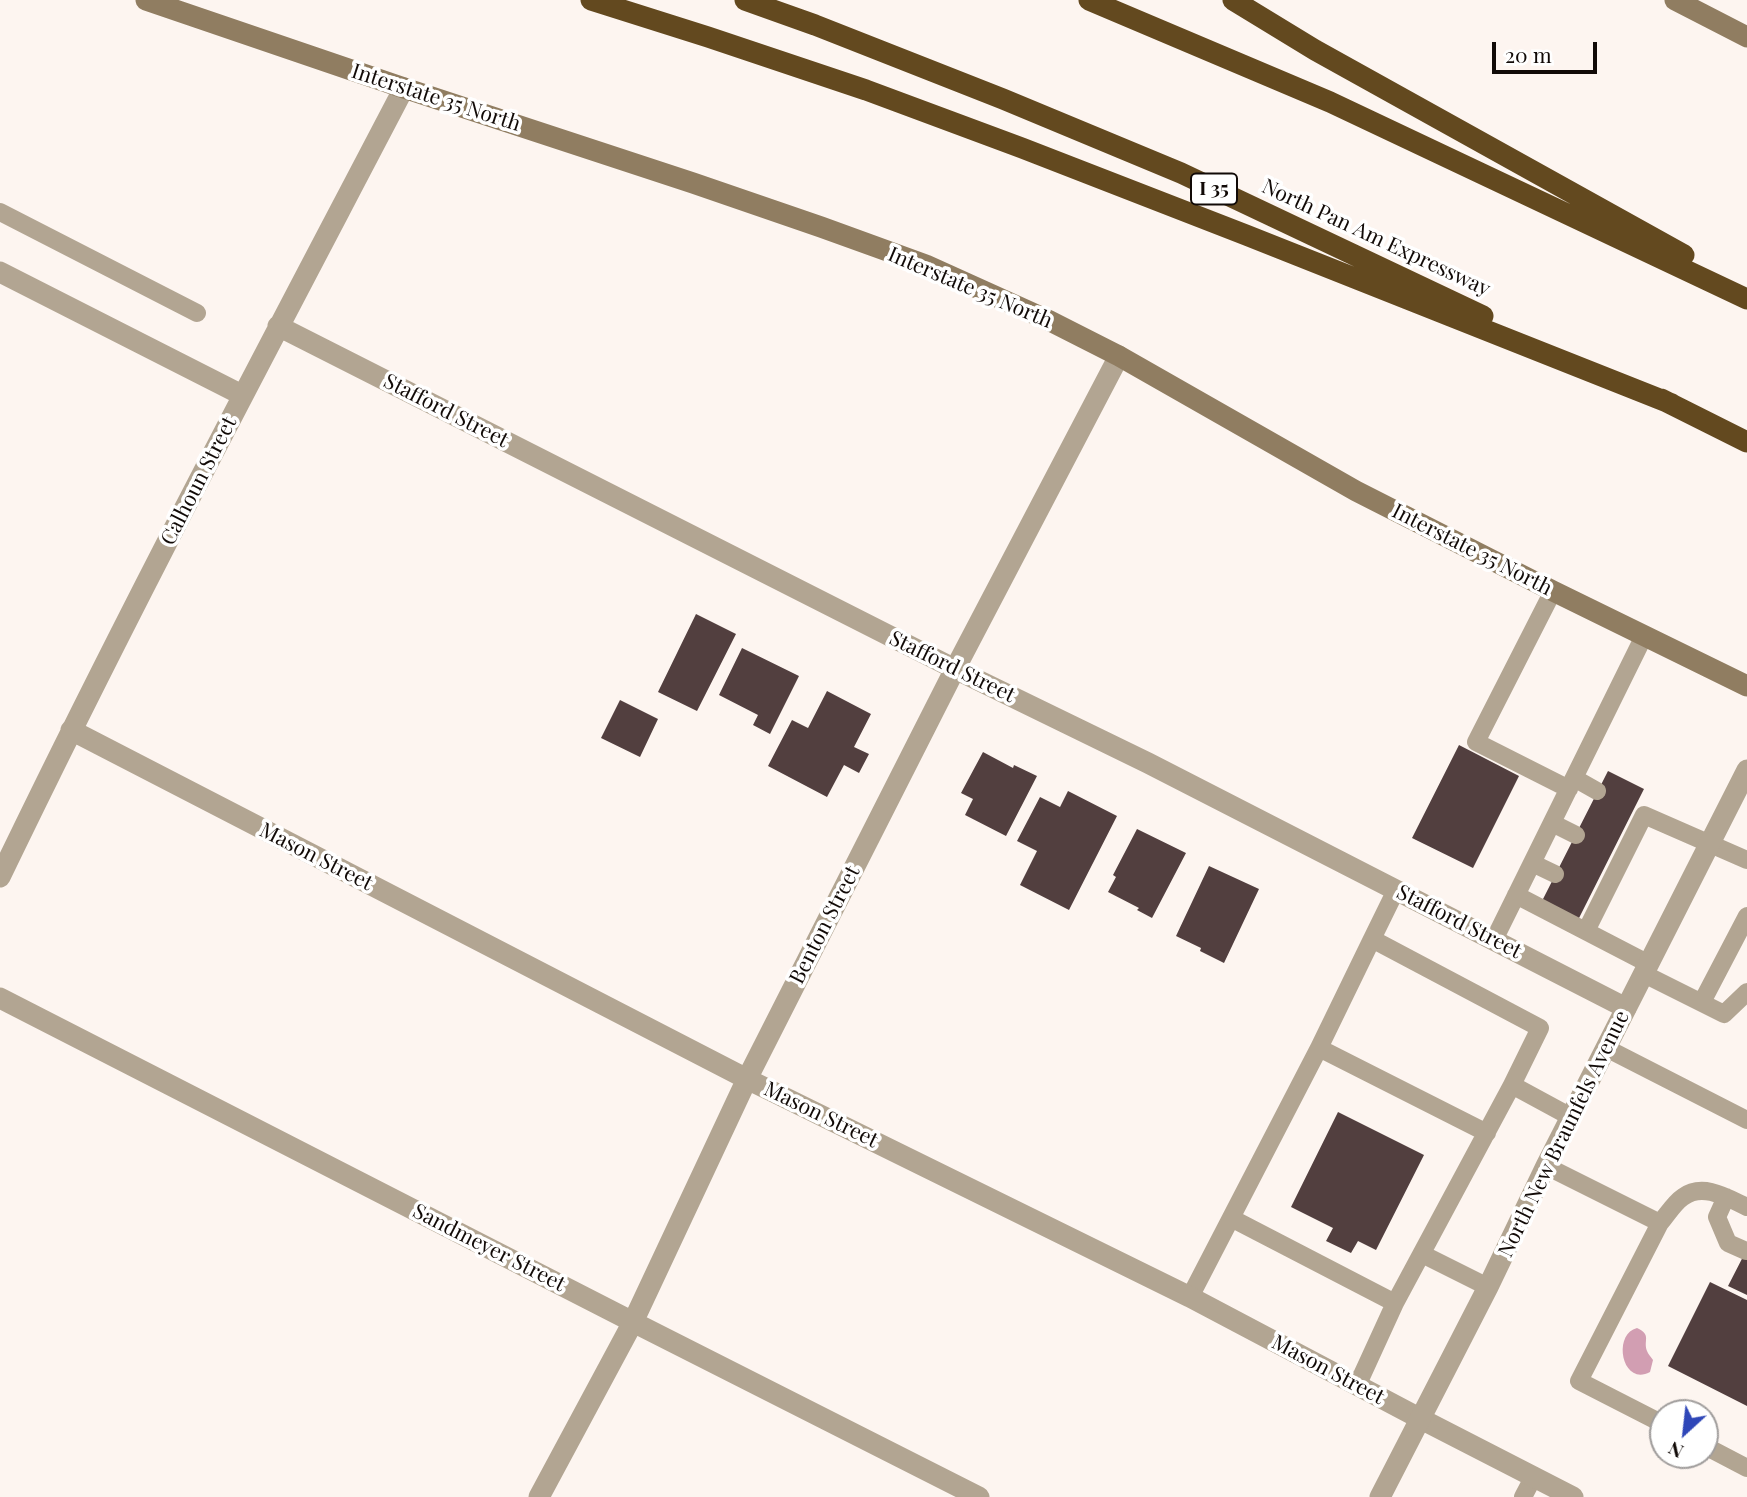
<!DOCTYPE html>
<html>
<head>
<meta charset="utf-8">
<style>
	body { margin:0 }
	#map { position:relative; width:1747px; height:1497px; overflow:hidden; background:#fdf5f0; font-family:"Playfair Display",serif }
	canvas { display:block }
	.north { position:absolute; left:1649px; top:1399px; width:70px; height:70px; box-sizing:border-box; background:#fff; border:2px solid #a09d9c; border-radius:50%; rotate:207deg; font-size:19px; font-weight:700; line-height:28px; text-align:center; color:#110a07 }
	.north::after { content:''; display:block; margin:auto; width:24px; height:32px; background:#2f47b8; clip-path:polygon(50% 0,100% 100%,50% 72%,0 100%) }
	.scale { position:absolute; left:1492px; top:42px; width:105px; height:32px; box-sizing:border-box; border:4px solid #110a07; border-top:0; padding-left:9px; font-size:21px; line-height:24px; white-space:nowrap; color:#110a07; -webkit-text-stroke:5px #fff; paint-order:stroke }
</style>
</head>
<body>
<div id="map">
<canvas width="1747" height="1497"></canvas>
<div class="north">N</div>
<div class="scale">20 m</div>
</div>
<script>
const g = document.querySelector('canvas').getContext('2d');
g.lineJoin = 'round';
function paint(path, color) { g.fillStyle = color; g.fill(path, 'evenodd'); }
function trace(path, color, width, dash) { g.strokeStyle = color; g.lineWidth = width; g.lineCap = dash ? 'butt' : 'round'; g.setLineDash(dash || []); g.stroke(path); }
function label(font, color, halo, rows, align = 'center') {
  g.font = font + ' "Playfair Display",serif'; g.lineWidth = 7; g.setLineDash([]); g.textBaseline = 'middle'; g.strokeStyle = halo; g.fillStyle = color; for (const [text, x, y, turn = 0] of rows) {
    g.save(); g.translate(x, y); g.rotate((+turn || 0) * Math.PI / 180); g.textAlign = isNaN(turn) ? turn : align; if (halo) g.strokeText(text, 0, 0); g.fillText(text, 0, 0); g.restore();
  }
}
const water = new Path2D(`
	M 1637,1328 C 1652,1335 1643,1340 1647,1351 C 1648,1354 1651,1357 1653,1360 L 1650,1372 C 1622,1387 1612,1334 1637,1328 Z`);
const building = new Path2D(`
	M 696,614 L 736,634 L 697,711 L 658,692 Z
	M 742,648 L 799,676 L 770,734 L 753,725 L 758,715 L 719,695 Z
	M 827,691 L 871,714 L 854,747 L 869,754 L 859,773 L 844,765 L 827,797 L 768,766 L 792,720 L 808,728 Z
	M 620,700 L 658,719 L 640,757 L 601,738 Z
	M 1459,745 L 1519,776 L 1473,868 L 1412,838 Z
	M 983,752 L 1013,768 L 1014,765 L 1037,776 L 1006,836 L 965,815 L 973,799 L 961,793 Z
	M 1608,771 L 1644,789 L 1578,920 L 1542,901 Z
	M 1068,791 L 1117,816 L 1069,910 L 1020,885 L 1037,851 L 1017,841 L 1040,797 L 1060,807 Z
	M 1137,829 L 1186,853 L 1152,918 L 1137,910 L 1139,908 L 1108,892 L 1116,877 L 1113,875 Z
	M 1209,866 L 1259,889 L 1224,963 L 1200,951 L 1201,948 L 1176,936 Z
	M 1338,1112 L 1424,1155 L 1376,1250 L 1358,1241 L 1351,1253 L 1326,1241 L 1333,1228 L 1291,1207 Z
	M 1747,1249 L 1747,1295 L 1728,1286 Z
	M 1710,1282 L 1747,1300 L 1747,1406 L 1668,1366 Z`);
const service = new Path2D(`
	M 0,212 L 197,313
	M 1553,591 L 1476,742 L 1569,789
	M 1574,778 L 1597,791
	M 1552,823 L 1576,835
	M 1532,863 L 1555,874
	M 1396,890 L 1372,939 L 1540,1028 L 1512,1085
	M 1516,895 L 1649,964
	M 1586,931 L 1644,815 L 1747,860
	M 1372,939 L 1319,1048 L 1487,1133
	M 1494,940 L 1644,636
	M 1644,974 L 1724,1014 L 1747,992
	M 1702,1002 L 1747,916
	M 1606,1048 L 1747,1120
	M 1546,1166 L 1660,1223 L 1579,1381 L 1663,1424
	M 1726,1197 L 1717,1217 L 1728,1243 L 1746,1251
	M 1231,1218 L 1395,1303
	M 1660,1223 C 1667,1215 1674,1203 1683,1197 C 1703,1182 1728,1198 1747,1207
	M 1422,1254 L 1488,1287
	M 1190,1297 L 1319,1048
	M 1357,1386 L 1395,1303 L 1512,1085 L 1571,1117
	M 1705,1446 L 1747,1468
	M 1523,1497 L 1534,1476`);
const minor = new Path2D(`
	M 0,272 L 242,395
	M 278,326 L 955,669 L 1148,763 L 1626,1008
	M 71,730 L 747,1079 L 1190,1297 L 1421,1419 L 1573,1497
	M 0,877 C 128,611 267,350 404,88
	M 0,998 L 633,1322 L 979,1497
	M 539,1497 L 633,1322 L 747,1079 L 955,669 L 1119,356`);
const tertiary = new Path2D(`
	M 1380,1497 L 1488,1287 L 1546,1166 L 1747,770`);
const secondary = new Path2D(`
	M 146,0 L 404,88 L 693,183 L 821,227 L 926,265 L 1050,321 L 1119,356 L 1356,491 L 1553,591 L 1747,686
	M 1675,0 L 1747,37`);
const motorway = new Path2D(`
	M 591,0 L 708,37 L 866,90 L 1022,148 L 1246,235 L 1672,404
	M 745,0 L 815,25 L 1003,99 L 1181,173 L 1483,316
	M 1089,0 L 1330,102 L 1747,299
	M 1233,0 L 1315,50 L 1684,255
	M 1661,399 L 1747,442`);
const shields = [
	[1214,189,46]
];
const shieldNames = [
	["I 35",1214,189]
];
const streetNames = [
	["Interstate 35 North",436,98,18],
	["North Pan Am Expressway",1376,238,25],
	["Interstate 35 North",970,288,23],
	["Stafford Street",446,411,27],
	["Calhoun Street",199,481,-63],
	["Interstate 35 North",1472,550,27],
	["Stafford Street",952,667,26],
	["Mason Street",316,857,27],
	["Stafford Street",1459,922,27],
	["Benton Street",825,925,-63],
	["Mason Street",821,1115,26],
	["North New Braunfels Avenue",1564,1134,-64],
	["Sandmeyer Street",489,1248,27],
	["Mason Street",1328,1370,28]
];
paint(water, '#d29eb2');
paint(building, '#523f3f');
trace(service, '#b2a592', 18);
trace(minor, '#b2a592', 21);
trace(tertiary, '#b2a592', 21);
trace(secondary, '#907d61', 21);
trace(motorway, '#63491f', 21);
for (const [x, y, w] of shields) { const box = new Path2D(); box.roundRect(x - w / 2, y - 15.5, w, 31, 5); g.fillStyle = '#fff'; g.fill(box); trace(box, '#110a07', 2); }
label('bold 19px', '#110a07', null, shieldNames);
label('21px', '#110a07', '#fff', streetNames);
</script>
</body>
</html>
